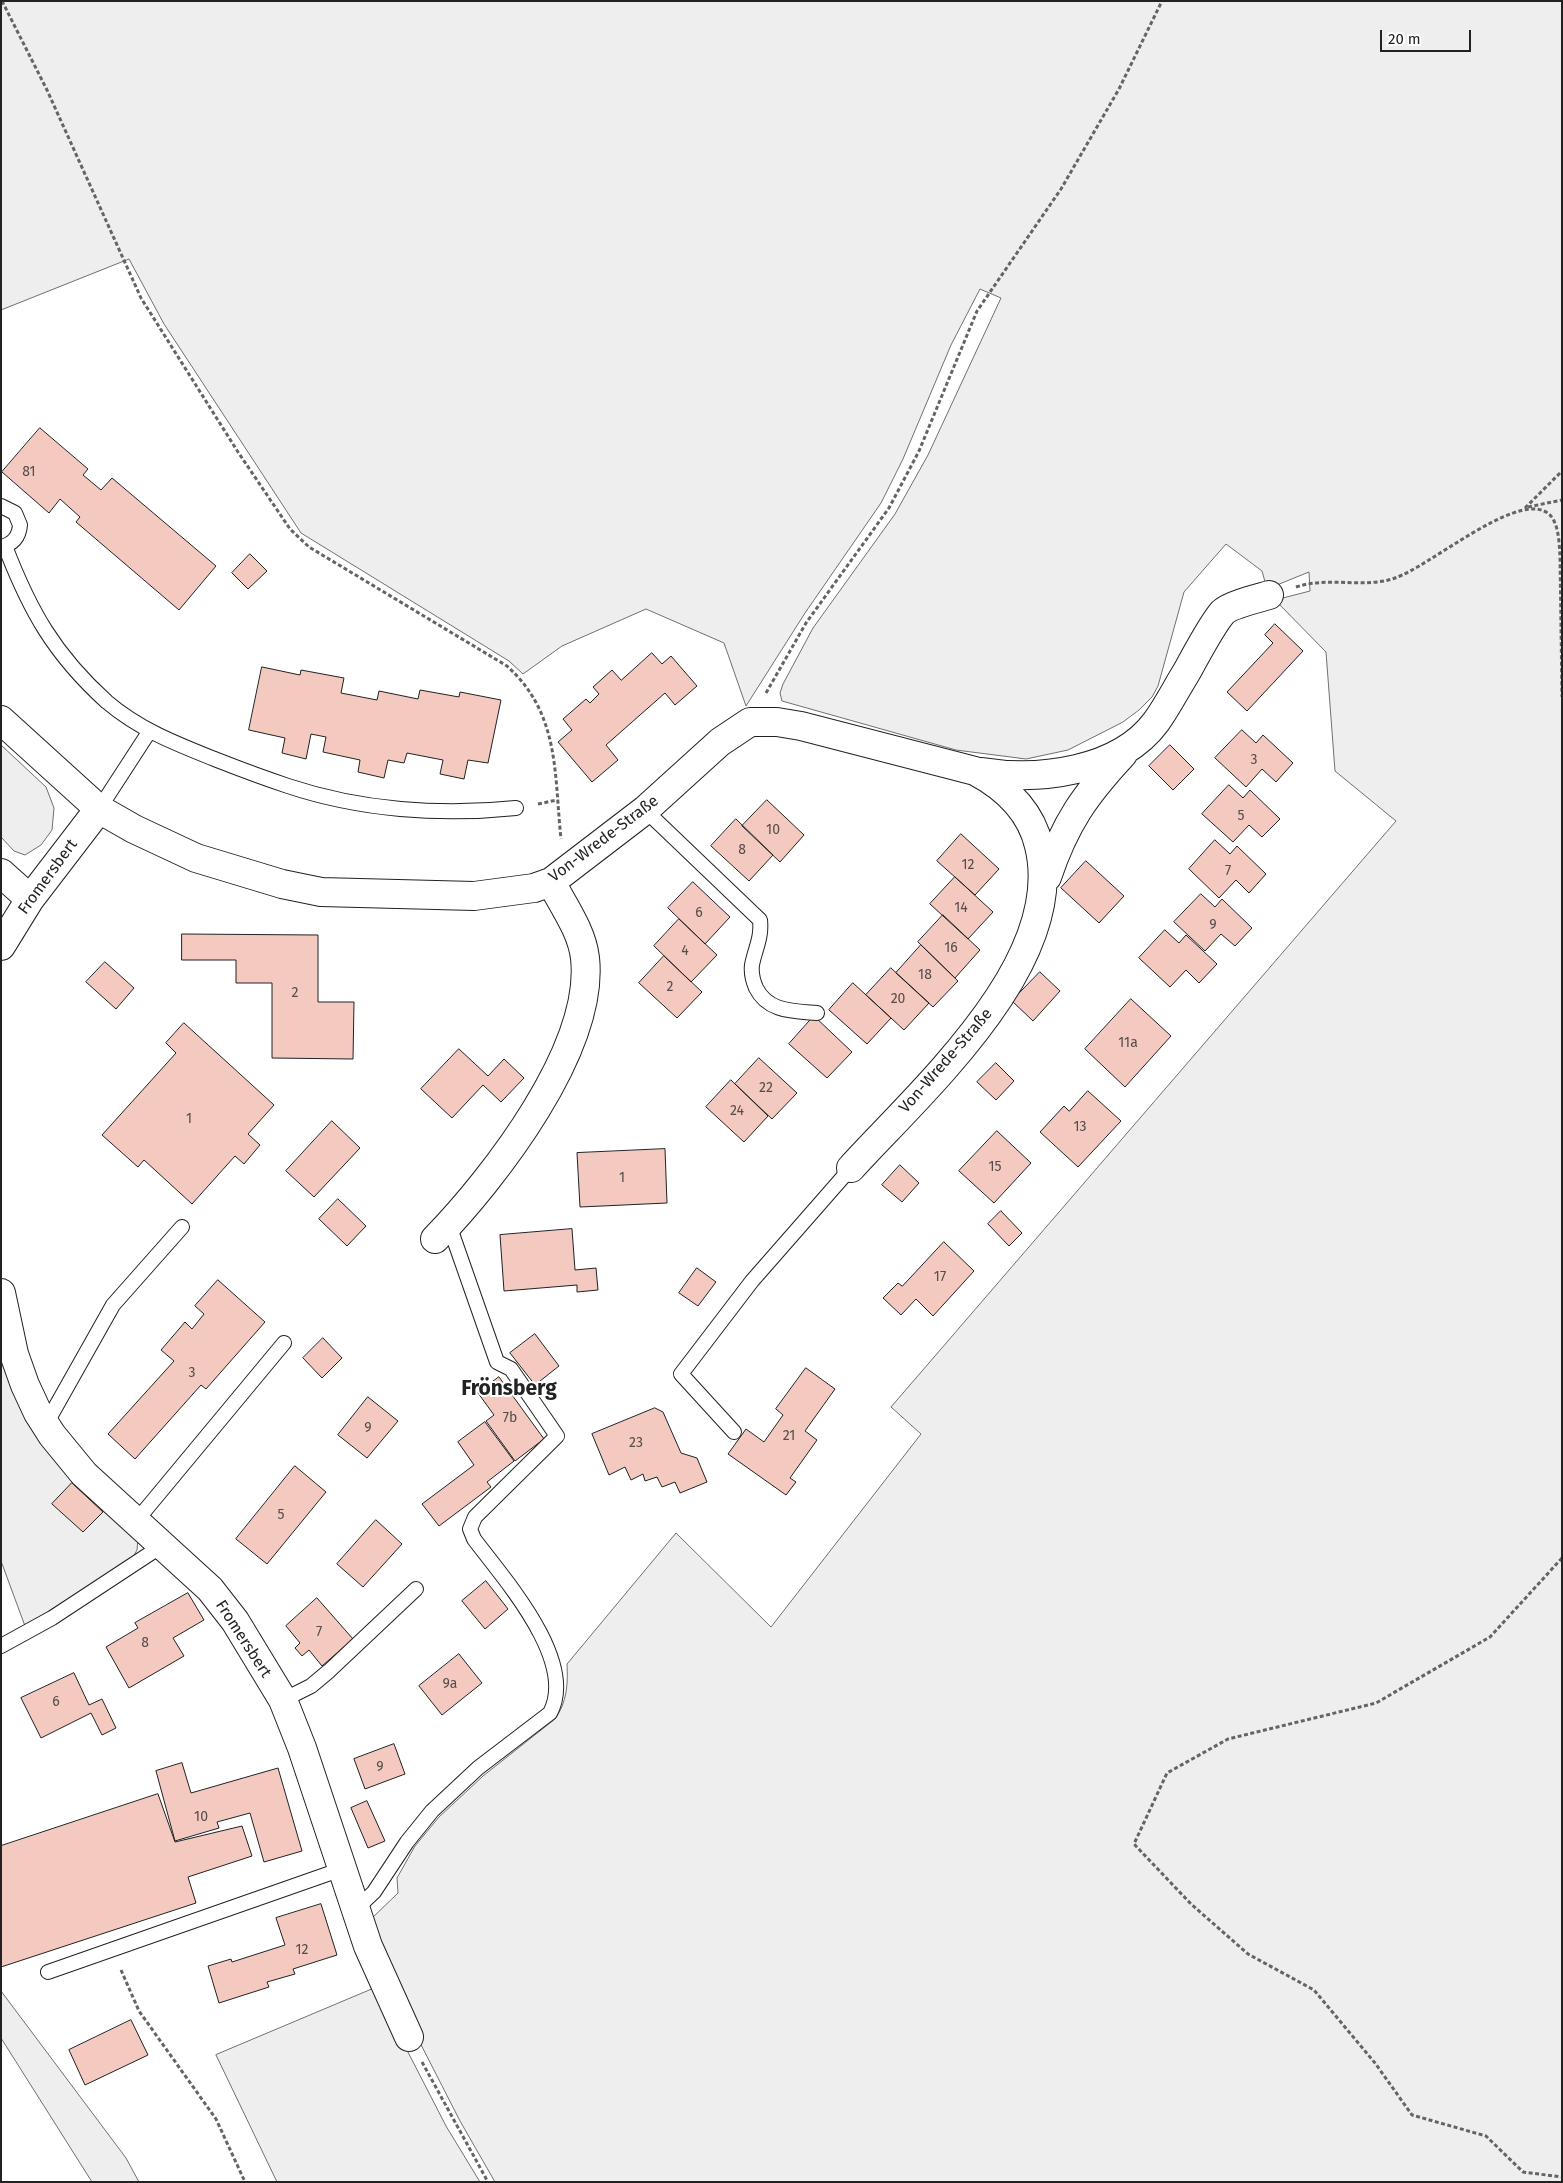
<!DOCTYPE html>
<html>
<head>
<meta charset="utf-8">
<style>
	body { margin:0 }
	#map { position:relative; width:1563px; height:2183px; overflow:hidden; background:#fff; font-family:"Fira Sans",sans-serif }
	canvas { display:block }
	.frame { position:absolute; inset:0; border:2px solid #222; pointer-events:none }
	.scale { position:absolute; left:1380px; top:30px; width:91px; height:22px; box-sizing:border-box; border:2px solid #222; border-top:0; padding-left:6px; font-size:15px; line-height:18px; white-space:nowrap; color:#222; -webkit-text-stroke:4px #fff; paint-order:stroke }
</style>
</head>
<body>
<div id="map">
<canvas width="1563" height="2183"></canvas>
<div class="frame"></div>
<div class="scale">20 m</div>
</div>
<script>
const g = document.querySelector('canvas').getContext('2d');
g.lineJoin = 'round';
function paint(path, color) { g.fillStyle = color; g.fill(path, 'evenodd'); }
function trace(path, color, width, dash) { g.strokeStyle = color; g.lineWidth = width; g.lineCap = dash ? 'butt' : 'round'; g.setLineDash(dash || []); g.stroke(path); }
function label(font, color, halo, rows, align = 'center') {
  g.font = font + ' "Fira Sans",sans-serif'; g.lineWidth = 4; g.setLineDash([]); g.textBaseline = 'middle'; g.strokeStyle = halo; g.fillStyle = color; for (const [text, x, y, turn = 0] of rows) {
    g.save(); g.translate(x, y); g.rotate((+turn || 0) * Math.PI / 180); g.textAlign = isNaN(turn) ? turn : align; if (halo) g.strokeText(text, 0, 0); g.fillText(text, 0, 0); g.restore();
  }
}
const green = new Path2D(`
	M 1,1 L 1562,1 L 1562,2182 L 495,2182 L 460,2121 L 415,2033 L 369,1921 L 398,1893 L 397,1878 L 415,1846 L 439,1817 L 483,1776 L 555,1719 C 567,1702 568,1684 567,1664 L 676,1533 L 771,1627 L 921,1434 L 891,1407 L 1396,821 L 1335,771 L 1326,652 L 1275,600 L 1310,591 L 1309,572 L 1267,589 L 1262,571 L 1226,544 L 1184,592 L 1158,686 L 1152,697 L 1139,710 L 1123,722 L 1068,750 L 1026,759 L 956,750 L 782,701 L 780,693 L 783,684 L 813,628 L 895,514 L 928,455 L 1001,298 L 980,289 L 951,345 L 903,459 L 881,503 L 805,613 L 746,706 L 724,643 L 646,609 L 562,646 L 523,674 L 509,661 L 301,533 L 164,324 L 129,259 L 1,310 Z
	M 1,745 L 46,787 L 54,808 L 52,830 L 41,845 L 25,855 L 14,851 L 1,837 Z
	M 1,1332 L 5,1348 L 138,1538 L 137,1550 L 132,1559 L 25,1626 L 1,1561 Z
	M 375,1988 L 446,2126 L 480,2182 L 277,2182 L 216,2055 Z
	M 1,1991 L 126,2158 L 139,2182 L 92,2182 L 1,2038 Z`);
const building = new Path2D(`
	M 40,428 L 88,469 L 83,475 L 101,490 L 112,478 L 216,566 L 179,610 L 76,522 L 80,517 L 60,499 L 49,513 L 2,472 Z
	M 250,554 L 267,571 L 248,589 L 232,573 Z
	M 1275,624 L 1303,651 L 1247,711 L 1227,692 L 1273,643 L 1265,635 Z
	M 652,653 L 662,664 L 671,656 L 697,686 L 675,705 L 665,693 L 606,745 L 618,760 L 592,782 L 558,742 L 572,730 L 563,719 L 586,699 L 590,703 L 599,694 L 593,687 L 612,670 L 621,680 Z
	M 262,667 L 300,675 L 301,670 L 344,678 L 341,693 L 377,700 L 379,691 L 418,699 L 420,690 L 459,697 L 460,692 L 501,700 L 488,763 L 468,760 L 464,779 L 440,774 L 443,760 L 407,753 L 404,763 L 388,760 L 384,778 L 358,772 L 360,760 L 323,752 L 326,737 L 311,734 L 306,759 L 282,753 L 285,738 L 249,730 Z
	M 1242,730 L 1256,743 L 1263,735 L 1293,763 L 1276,782 L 1262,769 L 1246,787 L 1215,758 Z
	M 1170,745 L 1194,769 L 1173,790 L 1149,766 Z
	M 1229,785 L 1243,798 L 1250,790 L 1280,819 L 1262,837 L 1249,825 L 1233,842 L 1202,814 Z
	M 767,800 L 804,835 L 780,862 L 742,826 Z
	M 736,819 L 773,855 L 749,881 L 711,846 Z
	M 961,834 L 999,869 L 975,895 L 937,861 Z
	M 1215,840 L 1230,854 L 1237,846 L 1266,874 L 1249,893 L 1236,880 L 1219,898 L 1189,869 Z
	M 1086,861 L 1124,896 L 1099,923 L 1061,888 Z
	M 955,877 L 993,912 L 968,939 L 930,904 Z
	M 693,882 L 730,917 L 705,944 L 668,908 Z
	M 1201,894 L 1215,907 L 1222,899 L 1252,928 L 1235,946 L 1221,934 L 1205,951 L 1174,922 Z
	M 943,915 L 980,950 L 955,978 L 918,942 Z
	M 679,919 L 717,955 L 691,982 L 654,946 Z
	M 1165,930 L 1179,943 L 1186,935 L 1217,964 L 1199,983 L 1186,970 L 1170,987 L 1139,958 Z
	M 182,934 L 318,935 L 318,1002 L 354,1002 L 353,1059 L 272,1058 L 272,983 L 236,983 L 236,960 L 182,960 Z
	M 921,945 L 958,981 L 933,1007 L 896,973 Z
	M 664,956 L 702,992 L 677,1018 L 639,983 Z
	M 105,962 L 134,988 L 116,1009 L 86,982 Z
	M 891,968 L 929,1003 L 904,1030 L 866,995 Z
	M 1040,972 L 1060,991 L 1033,1021 L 1012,1001 Z
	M 853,983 L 891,1018 L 867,1044 L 829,1010 Z
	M 1131,999 L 1171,1036 L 1125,1087 L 1085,1049 Z
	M 814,1016 L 852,1052 L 827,1078 L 789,1044 Z
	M 184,1023 L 274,1105 L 248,1134 L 260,1145 L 244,1164 L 235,1156 L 192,1204 L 144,1160 L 138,1167 L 102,1135 L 176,1053 L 166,1043 Z
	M 459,1049 L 488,1076 L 504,1059 L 524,1078 L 501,1102 L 483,1085 L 452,1118 L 421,1089 Z
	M 759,1058 L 797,1093 L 772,1119 L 735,1084 Z
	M 996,1063 L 1014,1081 L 996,1100 L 977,1082 Z
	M 731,1080 L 768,1116 L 744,1142 L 706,1107 Z
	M 1088,1091 L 1121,1121 L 1078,1167 L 1040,1132 L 1064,1106 L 1069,1111 Z
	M 332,1121 L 360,1148 L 314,1197 L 286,1171 Z
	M 997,1131 L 1031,1163 L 994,1203 L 959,1171 Z
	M 665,1149 L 667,1203 L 580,1207 L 577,1153 Z
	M 900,1165 L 919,1183 L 902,1202 L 882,1185 Z
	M 338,1199 L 366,1226 L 347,1246 L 319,1219 Z
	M 1001,1211 L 1022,1233 L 1009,1246 L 988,1224 Z
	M 572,1229 L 575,1270 L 596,1268 L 598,1290 L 577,1292 L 577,1285 L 504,1291 L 500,1235 Z
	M 944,1242 L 974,1271 L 933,1316 L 916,1299 L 901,1315 L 883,1298 L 898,1283 L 902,1286 Z
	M 697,1268 L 716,1282 L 698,1306 L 679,1293 Z
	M 218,1280 L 265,1322 L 206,1389 L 201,1385 L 135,1459 L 108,1434 L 174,1361 L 161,1350 L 185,1322 L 192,1329 L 204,1314 L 195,1306 Z
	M 535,1334 L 559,1366 L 535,1385 L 510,1353 Z
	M 323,1338 L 342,1358 L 322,1378 L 303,1358 Z
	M 806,1368 L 835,1389 L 805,1431 L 817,1440 L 790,1478 L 796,1482 L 786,1495 L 728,1454 L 746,1429 L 764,1442 L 783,1415 L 776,1409 Z
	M 499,1377 L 544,1439 L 515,1461 L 486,1421 L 494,1415 L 478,1393 Z
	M 368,1397 L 398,1421 L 367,1458 L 338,1435 Z
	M 655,1408 L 663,1412 L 681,1453 L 697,1458 L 707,1482 L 680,1493 L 675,1482 L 662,1487 L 657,1477 L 645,1481 L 643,1474 L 631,1480 L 625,1467 L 609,1475 L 592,1434 Z
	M 485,1422 L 514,1461 L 487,1482 L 491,1487 L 439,1526 L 422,1504 L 474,1465 L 458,1442 Z
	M 295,1466 L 326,1492 L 267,1564 L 236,1539 Z
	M 72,1483 L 103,1512 L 83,1532 L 52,1504 Z
	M 376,1520 L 402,1544 L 363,1587 L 337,1564 Z
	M 486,1581 L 508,1609 L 485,1629 L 462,1601 Z
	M 188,1593 L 204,1620 L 173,1638 L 184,1656 L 129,1688 L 106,1647 L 138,1628 L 135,1623 Z
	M 317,1598 L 353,1639 L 322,1666 L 309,1650 L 302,1656 L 295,1648 L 300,1643 L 286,1626 Z
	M 459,1654 L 482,1683 L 442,1715 L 419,1686 Z
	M 74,1673 L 89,1705 L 102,1699 L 116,1728 L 102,1735 L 91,1713 L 41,1738 L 21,1698 Z
	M 394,1744 L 405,1774 L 365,1789 L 354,1759 Z
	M 182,1763 L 191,1793 L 278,1768 L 302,1851 L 264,1862 L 250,1813 L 217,1822 L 219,1828 L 175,1841 L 156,1771 Z
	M 158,1794 L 175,1842 L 242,1826 L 252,1856 L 188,1877 L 196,1903 L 1,1967 L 1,1846 Z
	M 367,1801 L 385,1841 L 368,1848 L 351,1808 Z
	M 321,1904 L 337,1955 L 293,1969 L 295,1974 L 267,1982 L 269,1987 L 219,2003 L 208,1966 L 231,1959 L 232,1962 L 285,1945 L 276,1918 Z
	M 131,2020 L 148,2055 L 85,2085 L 69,2050 Z`);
const path = new Path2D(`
	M 2,1 L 47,90 L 141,298 L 238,452 L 290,529 L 309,547 L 507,666 C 560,714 554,773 561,839
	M 1528,507 L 1562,500
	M 1525,508 L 1562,471
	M 1296,587 C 1329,576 1364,589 1395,578 C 1430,566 1511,496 1544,511 C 1559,517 1559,542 1560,556 L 1562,697
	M 766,693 L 806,623 L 889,508 L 919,451 L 977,311 L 1061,189 L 1119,89 L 1162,1
	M 538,804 L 557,800
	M 1562,1558 L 1490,1637 L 1376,1703 L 1228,1739 L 1167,1773 L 1134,1844 L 1191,1904 L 1248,1954 L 1314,1990 L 1375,2063 L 1412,2115 L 1486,2136 L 1523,2172 L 1562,2177
	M 121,1970 L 139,2011 L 216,2119 L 245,2182
	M 422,2062 L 488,2182`);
const service = new Path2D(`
	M 1,506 L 15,513 L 20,525 C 19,537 13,544 1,547
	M 5,546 C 30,611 54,654 107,702 C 140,730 177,744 217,760 C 240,769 264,778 288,786 C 360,810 440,816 516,808
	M 99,809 L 149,732
	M 645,810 L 760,920 C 762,938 755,949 752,965 C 751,973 753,981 756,988 C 768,1012 793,1011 817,1013
	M 46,1424 L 113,1305 L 182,1227
	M 734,1432 L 681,1374 L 752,1281 L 851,1168
	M 137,1520 L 284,1343
	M 1,1646 L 52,1618 L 163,1545
	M 283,1700 L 311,1686 L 329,1671 L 416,1589
	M 355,1910 L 374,1892 L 407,1842 L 432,1811 L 478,1768 L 550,1713 C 578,1661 504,1579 474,1539 L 470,1529 L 475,1517 L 557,1436 L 511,1369 L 497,1362 L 449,1225
	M 48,1972 L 342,1869`);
const minor = new Path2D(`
	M 982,772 C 1038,781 1119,772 1156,722 C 1167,707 1176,689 1186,673 C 1195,657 1212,624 1223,612 C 1230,605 1259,598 1269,595
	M 1,873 L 30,899
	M 1047,877 C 1065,823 1085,795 1123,754
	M 1,946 L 30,899 L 99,809 L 134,829 L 196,858 L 282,884 L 321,892 L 474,896 L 534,888 L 551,882 L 645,810 L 720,742 L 750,722 L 777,722 L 801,726 L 975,771 C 1007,788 1031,811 1039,846 C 1068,962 921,1091 851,1168
	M 435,1239 C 495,1177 595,1048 585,958 C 582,931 563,905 551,882
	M 1,1293 L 14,1354 L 25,1385 L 38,1413 L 52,1435 L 84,1474 L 210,1589 L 235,1621 L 283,1700 L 302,1748 L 368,1946 L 409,2037`);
const tertiary = new Path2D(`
	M 1,720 L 99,809`);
const numberNames = [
	["81",29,472],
	["3",1254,760],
	["5",1241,816],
	["10",773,830],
	["8",742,850],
	["12",968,865],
	["7",1228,871],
	["14",961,908],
	["6",699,913],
	["9",1213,925],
	["16",951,948],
	["4",685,951],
	["18",925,975],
	["2",670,987],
	["2",295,993],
	["20",898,999],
	["11a",1128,1043],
	["22",766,1088],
	["24",737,1111],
	["1",189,1119],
	["13",1080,1127],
	["15",995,1167],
	["1",622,1178],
	["17",940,1277],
	["3",192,1373],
	["7b",510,1418],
	["9",368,1428],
	["21",789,1436],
	["23",636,1443],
	["5",281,1515],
	["7",319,1632],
	["8",145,1643],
	["9a",450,1684],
	["6",56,1702],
	["9",380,1767],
	["10",201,1817],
	["12",302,1950]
];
const streetNames = [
	["Von-Wrede-Straße",604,839,-37],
	["Fromersbert",48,877,-54],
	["Von-Wrede-Straße",946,1061,-49],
	["Fromersbert",243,1639,57]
];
const districtNames = [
	["Frönsberg",509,1389]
];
paint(green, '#eee');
trace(green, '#6f6f6f', 1);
paint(building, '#f3c9c0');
trace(building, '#222', 1);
trace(service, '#222', 16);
trace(minor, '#222', 30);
trace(tertiary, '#222', 30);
trace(path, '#646464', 3, [4, 2.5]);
trace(service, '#fff', 14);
trace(minor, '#fff', 28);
trace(tertiary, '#fff', 28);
label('14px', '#564c4a', null, numberNames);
label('16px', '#222', '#fff', streetNames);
label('bold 21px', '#222', '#fff', districtNames);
</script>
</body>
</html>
